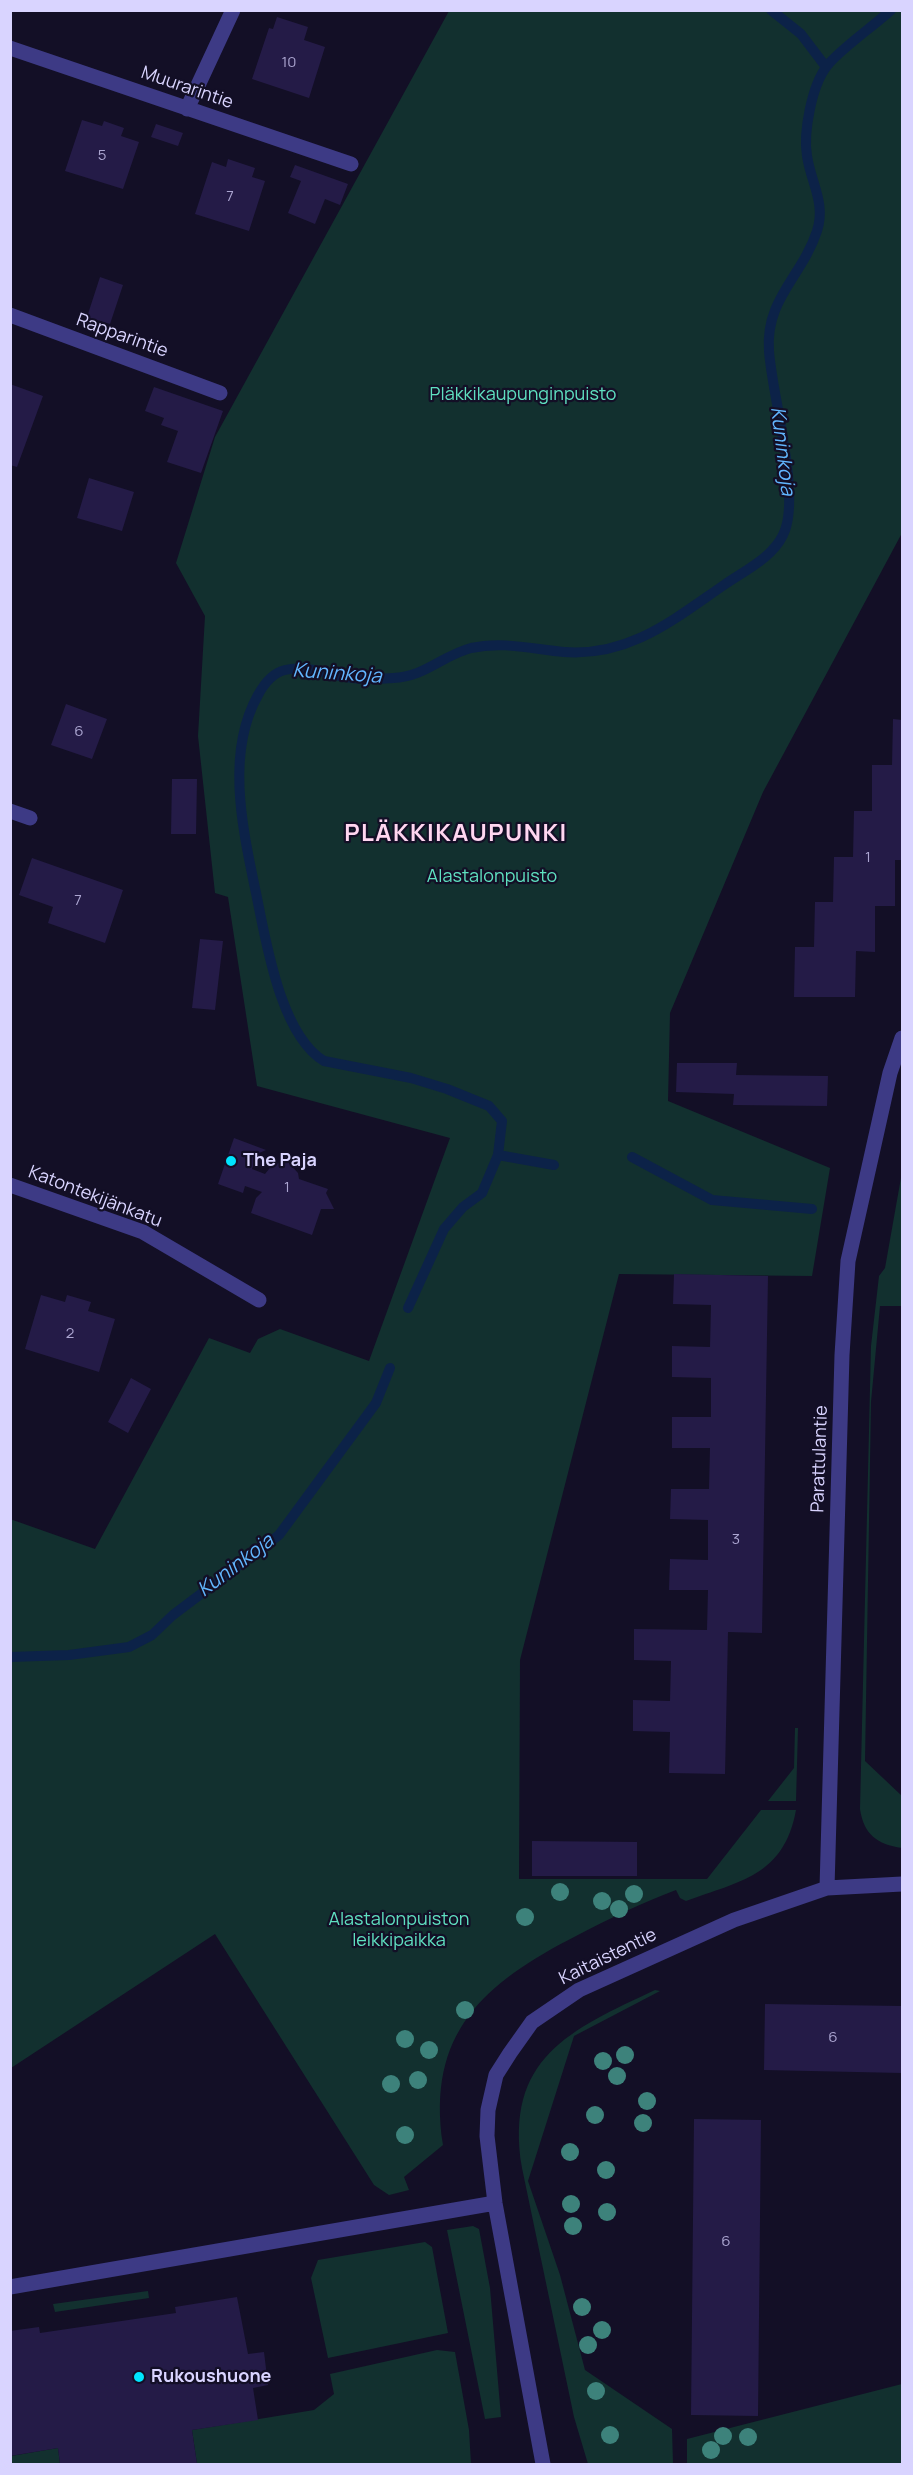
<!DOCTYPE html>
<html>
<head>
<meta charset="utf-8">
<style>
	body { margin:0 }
	#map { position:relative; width:913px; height:2475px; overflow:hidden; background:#130f26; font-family:Manrope,sans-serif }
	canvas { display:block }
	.frame { position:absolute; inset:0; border:12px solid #d9d4ff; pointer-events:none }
</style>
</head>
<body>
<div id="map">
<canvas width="913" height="2475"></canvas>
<div class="frame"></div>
</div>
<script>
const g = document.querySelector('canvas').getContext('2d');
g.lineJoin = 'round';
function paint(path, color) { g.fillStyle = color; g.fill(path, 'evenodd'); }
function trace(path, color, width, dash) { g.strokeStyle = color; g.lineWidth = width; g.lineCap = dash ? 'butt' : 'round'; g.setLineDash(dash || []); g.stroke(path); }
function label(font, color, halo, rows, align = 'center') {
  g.font = font + ' Manrope,sans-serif'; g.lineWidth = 4.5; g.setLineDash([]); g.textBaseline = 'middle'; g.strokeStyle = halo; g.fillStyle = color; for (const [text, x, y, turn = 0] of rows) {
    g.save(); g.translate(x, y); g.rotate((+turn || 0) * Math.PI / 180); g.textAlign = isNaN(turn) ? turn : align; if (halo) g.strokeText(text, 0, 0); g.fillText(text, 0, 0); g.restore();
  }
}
const green = new Path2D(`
	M 449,11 L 902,11 L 902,533 L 763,792 L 670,1013 L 668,1101 L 830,1168 L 812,1276 L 619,1274 L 520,1660 L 519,1879 L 707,1879 L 761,1810 L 796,1810 C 784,1876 740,1881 686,1901 L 680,1898 L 676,1890 C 642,1903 608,1919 576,1936 C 484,1983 426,2033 443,2145 L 404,2177 L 409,2190 L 389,2195 L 374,2185 L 215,1934 L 11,2068 L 10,1519 L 95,1549 L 209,1338 L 250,1353 L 258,1339 L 280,1329 L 369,1361 L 450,1138 L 257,1086 L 228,897 L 215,893 L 198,736 L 205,616 L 176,563 L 215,437 Z
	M 902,1172 L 902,1306 L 880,1306 L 871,1402 L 865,1761 L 902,1796 L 902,1848 C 877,1844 864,1835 860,1809 L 871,1346 L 879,1276 L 885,1268 Z
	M 795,1728 L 798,1728 L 796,1801 L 768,1801 L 794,1768 Z
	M 655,1990 L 660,1991 L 574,2036 L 528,2181 L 560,2275 L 585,2370 L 672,2429 L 673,2464 L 588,2464 L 574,2417 L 522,2168 C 504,2058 570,2030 655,1990 Z
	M 473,2226 L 479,2229 L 490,2288 L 501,2417 L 485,2419 L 447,2230 Z
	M 425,2242 L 432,2247 L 448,2333 L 328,2358 L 311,2278 L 318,2260 Z
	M 148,2291 L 149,2298 L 55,2312 L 53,2304 Z
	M 437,2350 L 455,2352 L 469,2430 L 471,2464 L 197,2464 L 192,2430 L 314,2410 L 334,2394 L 330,2374 Z
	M 902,2384 L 902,2464 L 687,2464 L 687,2439 Z
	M 58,2448 L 60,2464 L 11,2464 L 11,2456 Z`);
const stream = new Path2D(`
	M 771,10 L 801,34 L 826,67
	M 498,1155 L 554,1165
	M 632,1157 L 712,1200 L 812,1209
	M 408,1308 L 444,1229 L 463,1207 L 482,1193 L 498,1155 L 502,1121 L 489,1106 L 447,1089 L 411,1078 L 324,1061 C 280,1034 266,941 256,893 C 243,830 225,754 258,695 C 264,684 272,673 285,670 C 306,665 326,674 346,677 C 361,680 378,679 393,678 C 425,677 443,655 471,648 C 503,641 532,649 564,652 C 629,657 673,620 724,585 C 744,571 772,558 783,535 C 802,498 772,396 769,351 C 765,299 802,277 817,231 C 826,203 811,183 807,156 C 803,132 812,85 827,66 C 838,51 875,25 891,10
	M 10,1657 L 69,1655 L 129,1647 L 152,1635 L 173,1615 L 279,1535 L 376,1403 L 390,1368`);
const building = new Path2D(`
	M 277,17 L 308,27 L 304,40 L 325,47 L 309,98 L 252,79 L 269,28 L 273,29 Z
	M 82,120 L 102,126 L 104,121 L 124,128 L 121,136 L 139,142 L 123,189 L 65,171 Z
	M 156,124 L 183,133 L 178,146 L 151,137 Z
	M 228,159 L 255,168 L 252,177 L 265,181 L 249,231 L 195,214 L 212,162 L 226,167 Z
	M 295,165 L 348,184 L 340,205 L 325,199 L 315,224 L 288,213 L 301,181 L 290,177 Z
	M 100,277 L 123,285 L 110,324 L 87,317 Z
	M 10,384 L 43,396 L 17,467 L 10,465 Z
	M 154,387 L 223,411 L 201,473 L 167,462 L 178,431 L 161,425 L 164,418 L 145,411 Z
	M 89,478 L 134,492 L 122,531 L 77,518 Z
	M 66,704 L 107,719 L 92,759 L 51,745 Z
	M 893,719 L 902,720 L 902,860 L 895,860 L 895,906 L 875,906 L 875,952 L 856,951 L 855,997 L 794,997 L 795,947 L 814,947 L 815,902 L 833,902 L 834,857 L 853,857 L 854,811 L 872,811 L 872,765 L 892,765 Z
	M 172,779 L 197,779 L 196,834 L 171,834 Z
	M 32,858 L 123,890 L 105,943 L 48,923 L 53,907 L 19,895 Z
	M 200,939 L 223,941 L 215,1010 L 192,1008 Z
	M 677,1063 L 737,1063 L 736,1075 L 828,1076 L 827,1106 L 733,1105 L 734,1094 L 676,1092 Z
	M 234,1138 L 266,1150 L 257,1154 L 252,1169 L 265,1174 L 273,1164 L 288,1162 L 298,1173 L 299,1179 L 328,1189 L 326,1193 L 334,1209 L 321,1209 L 312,1235 L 251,1213 L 256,1198 L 262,1192 L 245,1186 L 243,1193 L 218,1184 Z
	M 674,1274 L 768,1276 L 762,1633 L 728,1632 L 725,1774 L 669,1773 L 670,1732 L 633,1731 L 633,1700 L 670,1701 L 671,1661 L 634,1660 L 634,1629 L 707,1630 L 708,1590 L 669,1590 L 670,1559 L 708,1560 L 708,1520 L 670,1519 L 671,1489 L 709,1489 L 710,1448 L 672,1448 L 672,1417 L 711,1417 L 711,1378 L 672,1377 L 672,1346 L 710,1347 L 711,1305 L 673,1304 Z
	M 41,1295 L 65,1302 L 67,1295 L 91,1302 L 88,1311 L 115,1319 L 99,1372 L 25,1349 Z
	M 131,1378 L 151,1389 L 128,1433 L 108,1422 Z
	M 532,1841 L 637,1842 L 637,1876 L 532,1876 Z
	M 765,2004 L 902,2006 L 902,2073 L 764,2070 Z
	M 694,2119 L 761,2120 L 758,2416 L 691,2415 Z
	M 237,2297 L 248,2354 L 264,2352 L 268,2385 L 253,2388 L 258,2420 L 192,2430 L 197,2464 L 60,2464 L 58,2448 L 10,2456 L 10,2331 L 39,2327 L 40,2333 L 176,2313 L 175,2307 Z`);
const minor = new Path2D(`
	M 10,48 L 351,164
	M 187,109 L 233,10
	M 10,315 L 220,393
	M 10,811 L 30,818
	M 10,1185 L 143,1232 L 259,1300
	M 827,1888 L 842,1355 L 848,1261 L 890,1073 L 902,1038
	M 10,2287 L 495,2203
	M 543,2464 L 495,2203 L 487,2136 L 488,2110 L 496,2075 L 510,2053 L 532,2022 L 579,1990 L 734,1920 L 827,1888 L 902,1884`);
const trees = [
	[560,1892],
	[634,1894],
	[602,1901],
	[619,1909],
	[525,1917],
	[465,2010],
	[405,2039],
	[429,2050],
	[625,2055],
	[603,2061],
	[617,2076],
	[418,2080],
	[391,2084],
	[647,2101],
	[595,2115],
	[643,2123],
	[405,2135],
	[570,2152],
	[606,2170],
	[571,2204],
	[607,2212],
	[573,2226],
	[582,2307],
	[602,2330],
	[588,2345],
	[596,2391],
	[610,2435],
	[723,2436],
	[748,2437],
	[711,2450]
];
const markers = [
	[231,1161,6,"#00e5ff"],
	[139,2377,6,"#00e5ff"]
];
const numberNames = [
	["10",289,63],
	["5",102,156],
	["7",230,197],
	["6",79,732],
	["1",868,858],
	["7",78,901],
	["1",287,1188],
	["2",70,1334],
	["3",736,1540],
	["6",833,2038],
	["6",726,2242]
];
const streetNames = [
	["Muurarintie",187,88,19],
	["Rapparintie",122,336,20],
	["Katontekijänkatu",95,1197,21],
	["Parattulantie",820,1459,-88],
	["Kaitaistentie",608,1957,-26]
];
const parkNames = [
	["Pläkkikaupunginpuisto",523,395],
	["Alastalonpuisto",492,877],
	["Alastalonpuiston",399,1920],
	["leikkipaikka",399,1941]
];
const poiNames = [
	["The Paja",243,1161],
	["Rukoushuone",151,2377]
];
const waterNames = [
	["Kuninkoja",782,451,83],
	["Kuninkoja",337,674,4],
	["Kuninkoja",236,1566,-37]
];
const districtNames = [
	["PLÄKKIKAUPUNKI",456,834]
];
paint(green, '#12302f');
trace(stream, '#0c2248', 10);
paint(building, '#241b47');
trace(minor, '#3d3a85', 15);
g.fillStyle = '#3d827b';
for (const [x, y] of trees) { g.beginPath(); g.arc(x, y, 9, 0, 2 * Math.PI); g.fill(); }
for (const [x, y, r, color] of markers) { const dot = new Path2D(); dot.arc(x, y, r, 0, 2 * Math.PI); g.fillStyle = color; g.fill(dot); trace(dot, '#130f26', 2); }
label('15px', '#aca6d1', null, numberNames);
label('18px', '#d9d4ff', '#130f26', streetNames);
label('18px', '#5fe0c0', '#130f26', parkNames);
label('bold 18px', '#d9d4ff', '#130f26', poiNames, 'left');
label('italic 20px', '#62b6ff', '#130f26', waterNames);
g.letterSpacing = '1.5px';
label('bold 24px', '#ffd6f0', '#130f26', districtNames);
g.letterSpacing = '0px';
</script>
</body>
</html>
